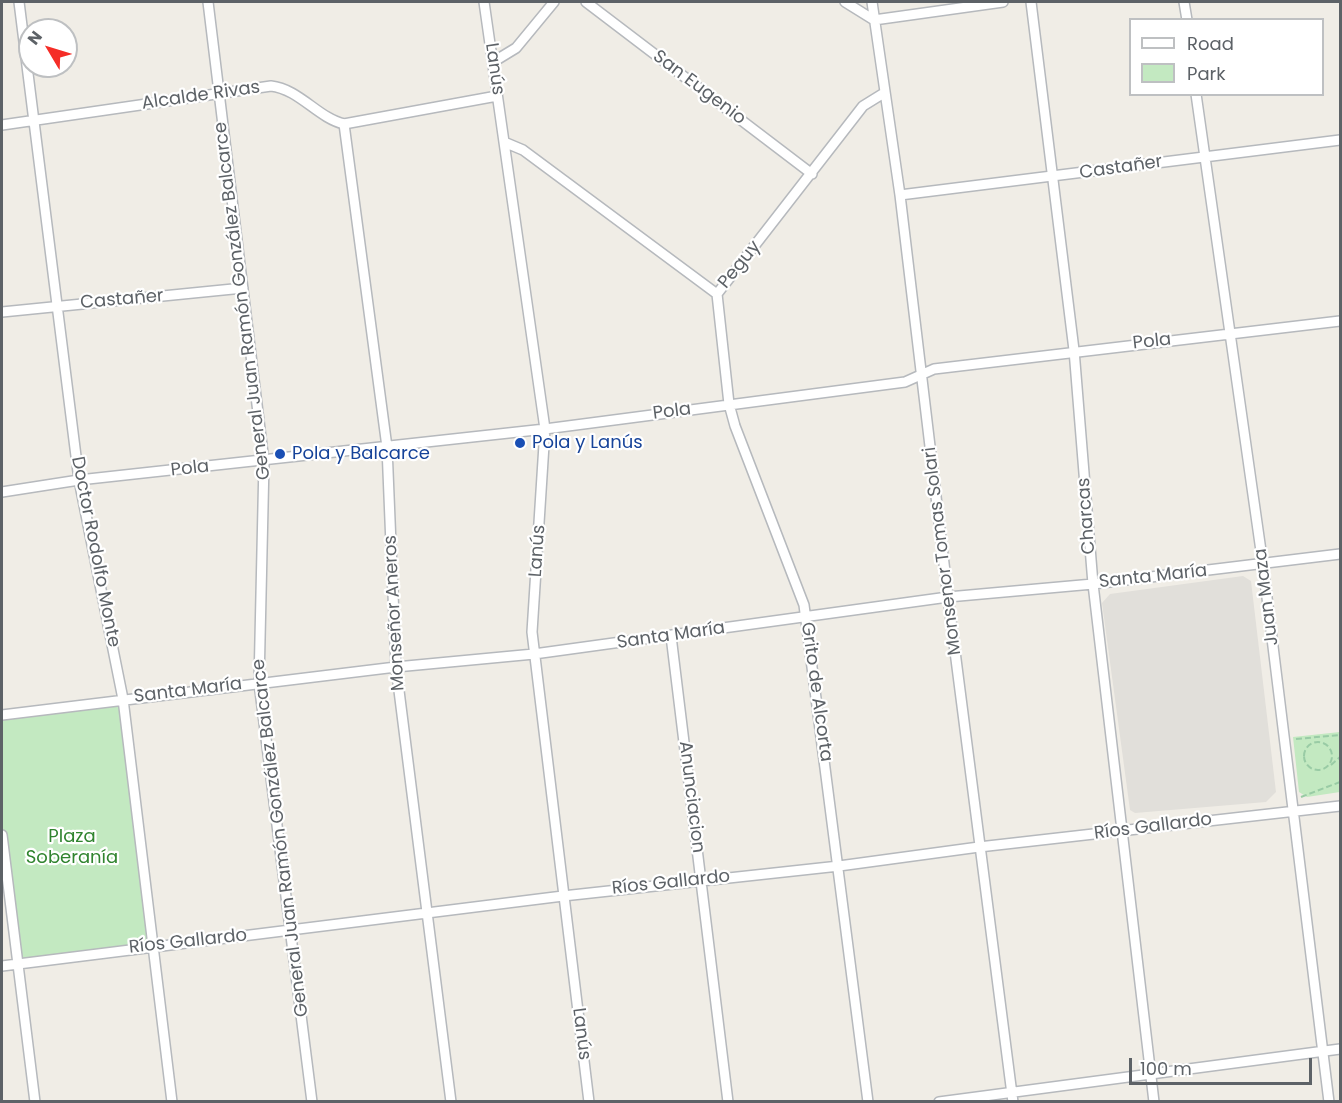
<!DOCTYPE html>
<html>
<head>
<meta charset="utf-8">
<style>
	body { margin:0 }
	#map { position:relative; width:1342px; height:1103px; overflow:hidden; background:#f0ede6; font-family:Poppins,sans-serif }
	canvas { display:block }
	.frame { position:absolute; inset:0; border:3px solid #5d6267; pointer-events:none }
	.legend { position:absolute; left:1129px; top:18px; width:195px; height:78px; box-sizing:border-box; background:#fff; border:2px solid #bec0c2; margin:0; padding:8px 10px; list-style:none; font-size:18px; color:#5d6267 }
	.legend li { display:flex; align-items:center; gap:12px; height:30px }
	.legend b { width:30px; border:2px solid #bec0c2 }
	.north { position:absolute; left:18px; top:18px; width:60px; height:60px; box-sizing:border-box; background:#fff; border:2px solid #bec0c2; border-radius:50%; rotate:308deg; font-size:16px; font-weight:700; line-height:24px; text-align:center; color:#5d6267 }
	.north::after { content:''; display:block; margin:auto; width:21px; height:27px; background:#f52d27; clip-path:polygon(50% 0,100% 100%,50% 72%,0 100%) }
	.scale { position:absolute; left:1129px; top:1058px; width:183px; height:27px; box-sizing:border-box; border:3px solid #5d6267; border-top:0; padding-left:8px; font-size:18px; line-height:21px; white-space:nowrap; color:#5d6267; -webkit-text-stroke:4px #fff; paint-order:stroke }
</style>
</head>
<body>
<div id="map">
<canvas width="1342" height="1103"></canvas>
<div class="frame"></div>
<ul class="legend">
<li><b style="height:8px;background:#fff"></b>Road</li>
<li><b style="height:16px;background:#c3e9c1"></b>Park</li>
</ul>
<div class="north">N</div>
<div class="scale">100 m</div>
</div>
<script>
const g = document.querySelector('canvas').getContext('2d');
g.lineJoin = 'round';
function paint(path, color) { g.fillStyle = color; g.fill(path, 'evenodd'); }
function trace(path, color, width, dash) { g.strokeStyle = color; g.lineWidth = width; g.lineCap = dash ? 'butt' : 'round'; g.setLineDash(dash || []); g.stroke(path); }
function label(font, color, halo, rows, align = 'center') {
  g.font = font + ' Poppins,sans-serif'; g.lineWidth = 4.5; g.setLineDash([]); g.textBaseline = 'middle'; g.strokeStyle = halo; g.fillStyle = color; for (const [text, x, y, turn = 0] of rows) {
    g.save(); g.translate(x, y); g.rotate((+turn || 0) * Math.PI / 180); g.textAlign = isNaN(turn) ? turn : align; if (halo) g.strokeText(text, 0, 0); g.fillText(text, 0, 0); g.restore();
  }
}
const industrial = new Path2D(`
	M 1243,576 L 1251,581 L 1276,792 L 1266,802 L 1135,813 L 1130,810 L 1102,603 L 1110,594 Z`);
const green = new Path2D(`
	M 123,699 L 153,945 L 17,964 L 2,835 L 2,715 Z
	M 1340,732 L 1340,792 L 1307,797 L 1299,792 L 1293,737 Z`);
const path = new Path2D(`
	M 1296,739 L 1340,735
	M1304 756a14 14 0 1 1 28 0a14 14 0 1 1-28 0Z
	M 1331,765 L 1340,757
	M 1301,797 L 1340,782`);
const minor = new Path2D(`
	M 19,2 L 79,480 L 123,699 L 172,1102
	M 208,2 L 264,462 L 259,683 L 312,1102
	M 484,2 L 545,429 L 532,632 L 589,1102
	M 586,2 L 812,174
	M 845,2 L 874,20 L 1003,2
	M 872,2 L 900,195 L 948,597 L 1013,1102
	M 1031,2 L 1074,350 L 1093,584 L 1154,1102
	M 1184,2 L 1187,20
	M 493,62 L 516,48 L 554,2
	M 1196,94 L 1263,565 L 1329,1102
	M 344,124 L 387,447 L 396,667 L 451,1102
	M 2,125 L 271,86 C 299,89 318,118 344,124 L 497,96
	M 504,142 L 523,150 L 717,294
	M 900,195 L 1340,140
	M 717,294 L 729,404 L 735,426 L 804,605 L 868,1102
	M 717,294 L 863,106 L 884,93
	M 2,312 L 243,288
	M 2,492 L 79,480 L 545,429 L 905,382 L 934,369 L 1340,321
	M 671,636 L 728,1102
	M 2,715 L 396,667 L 534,654 L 948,597 L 1093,584 L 1340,554
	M 2,835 L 35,1102
	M 2,966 L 563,896 L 839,866 L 979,847 L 1340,806
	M 939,1102 L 1340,1049`);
const markers = [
	[520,443,6,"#1a4fb4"],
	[280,454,6,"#1a4fb4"]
];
const streetNames = [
	["Lanús",494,69,82],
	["San Eugenio",699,88,37],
	["Alcalde Rivas",201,96,-8],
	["Castañer",1121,168,-8],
	["Peguy",740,265,-51],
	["Castañer",122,300,-5],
	["General Juan Ramón González Balcarce",243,301,-97],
	["Pola",1152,342,-6],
	["Pola",672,412,-7],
	["Pola",190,469,-6],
	["Charcas",1087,516,-94],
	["Lanús",538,551,-86],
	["Monsenor Tomas Solari",943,551,-97],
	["Doctor Rodolfo Monte",95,552,79],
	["Santa María",1153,577,-6],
	["Juan Maza",1267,597,-97],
	["Monseñor Aneros",395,613,-93],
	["Santa María",671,636,-8],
	["Santa María",188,691,-7],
	["Grito de Alcorta",816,692,82],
	["Anunciacion",691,797,83],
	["Ríos Gallardo",1153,827,-7],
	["General Juan Ramón González Balcarce",281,838,-97],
	["Ríos Gallardo",671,883,-6],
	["Ríos Gallardo",188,942,-6],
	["Lanús",581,1034,83]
];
const transitNames = [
	["Pola y Lanús",532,443],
	["Pola y Balcarce",292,454]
];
const parkNames = [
	["Plaza",72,837],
	["Soberanía",72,858]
];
paint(industrial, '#e1dfda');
paint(green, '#c3e9c1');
trace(minor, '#b6b9bd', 12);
trace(path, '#99cba5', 2, [6, 3]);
trace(minor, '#fff', 9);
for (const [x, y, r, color] of markers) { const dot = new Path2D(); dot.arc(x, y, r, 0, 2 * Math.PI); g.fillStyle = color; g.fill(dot); trace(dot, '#fff', 2); }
label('18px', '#5d6267', '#fff', streetNames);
label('18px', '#164399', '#fff', transitNames, 'left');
label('18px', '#30842f', '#fff', parkNames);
</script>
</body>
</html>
